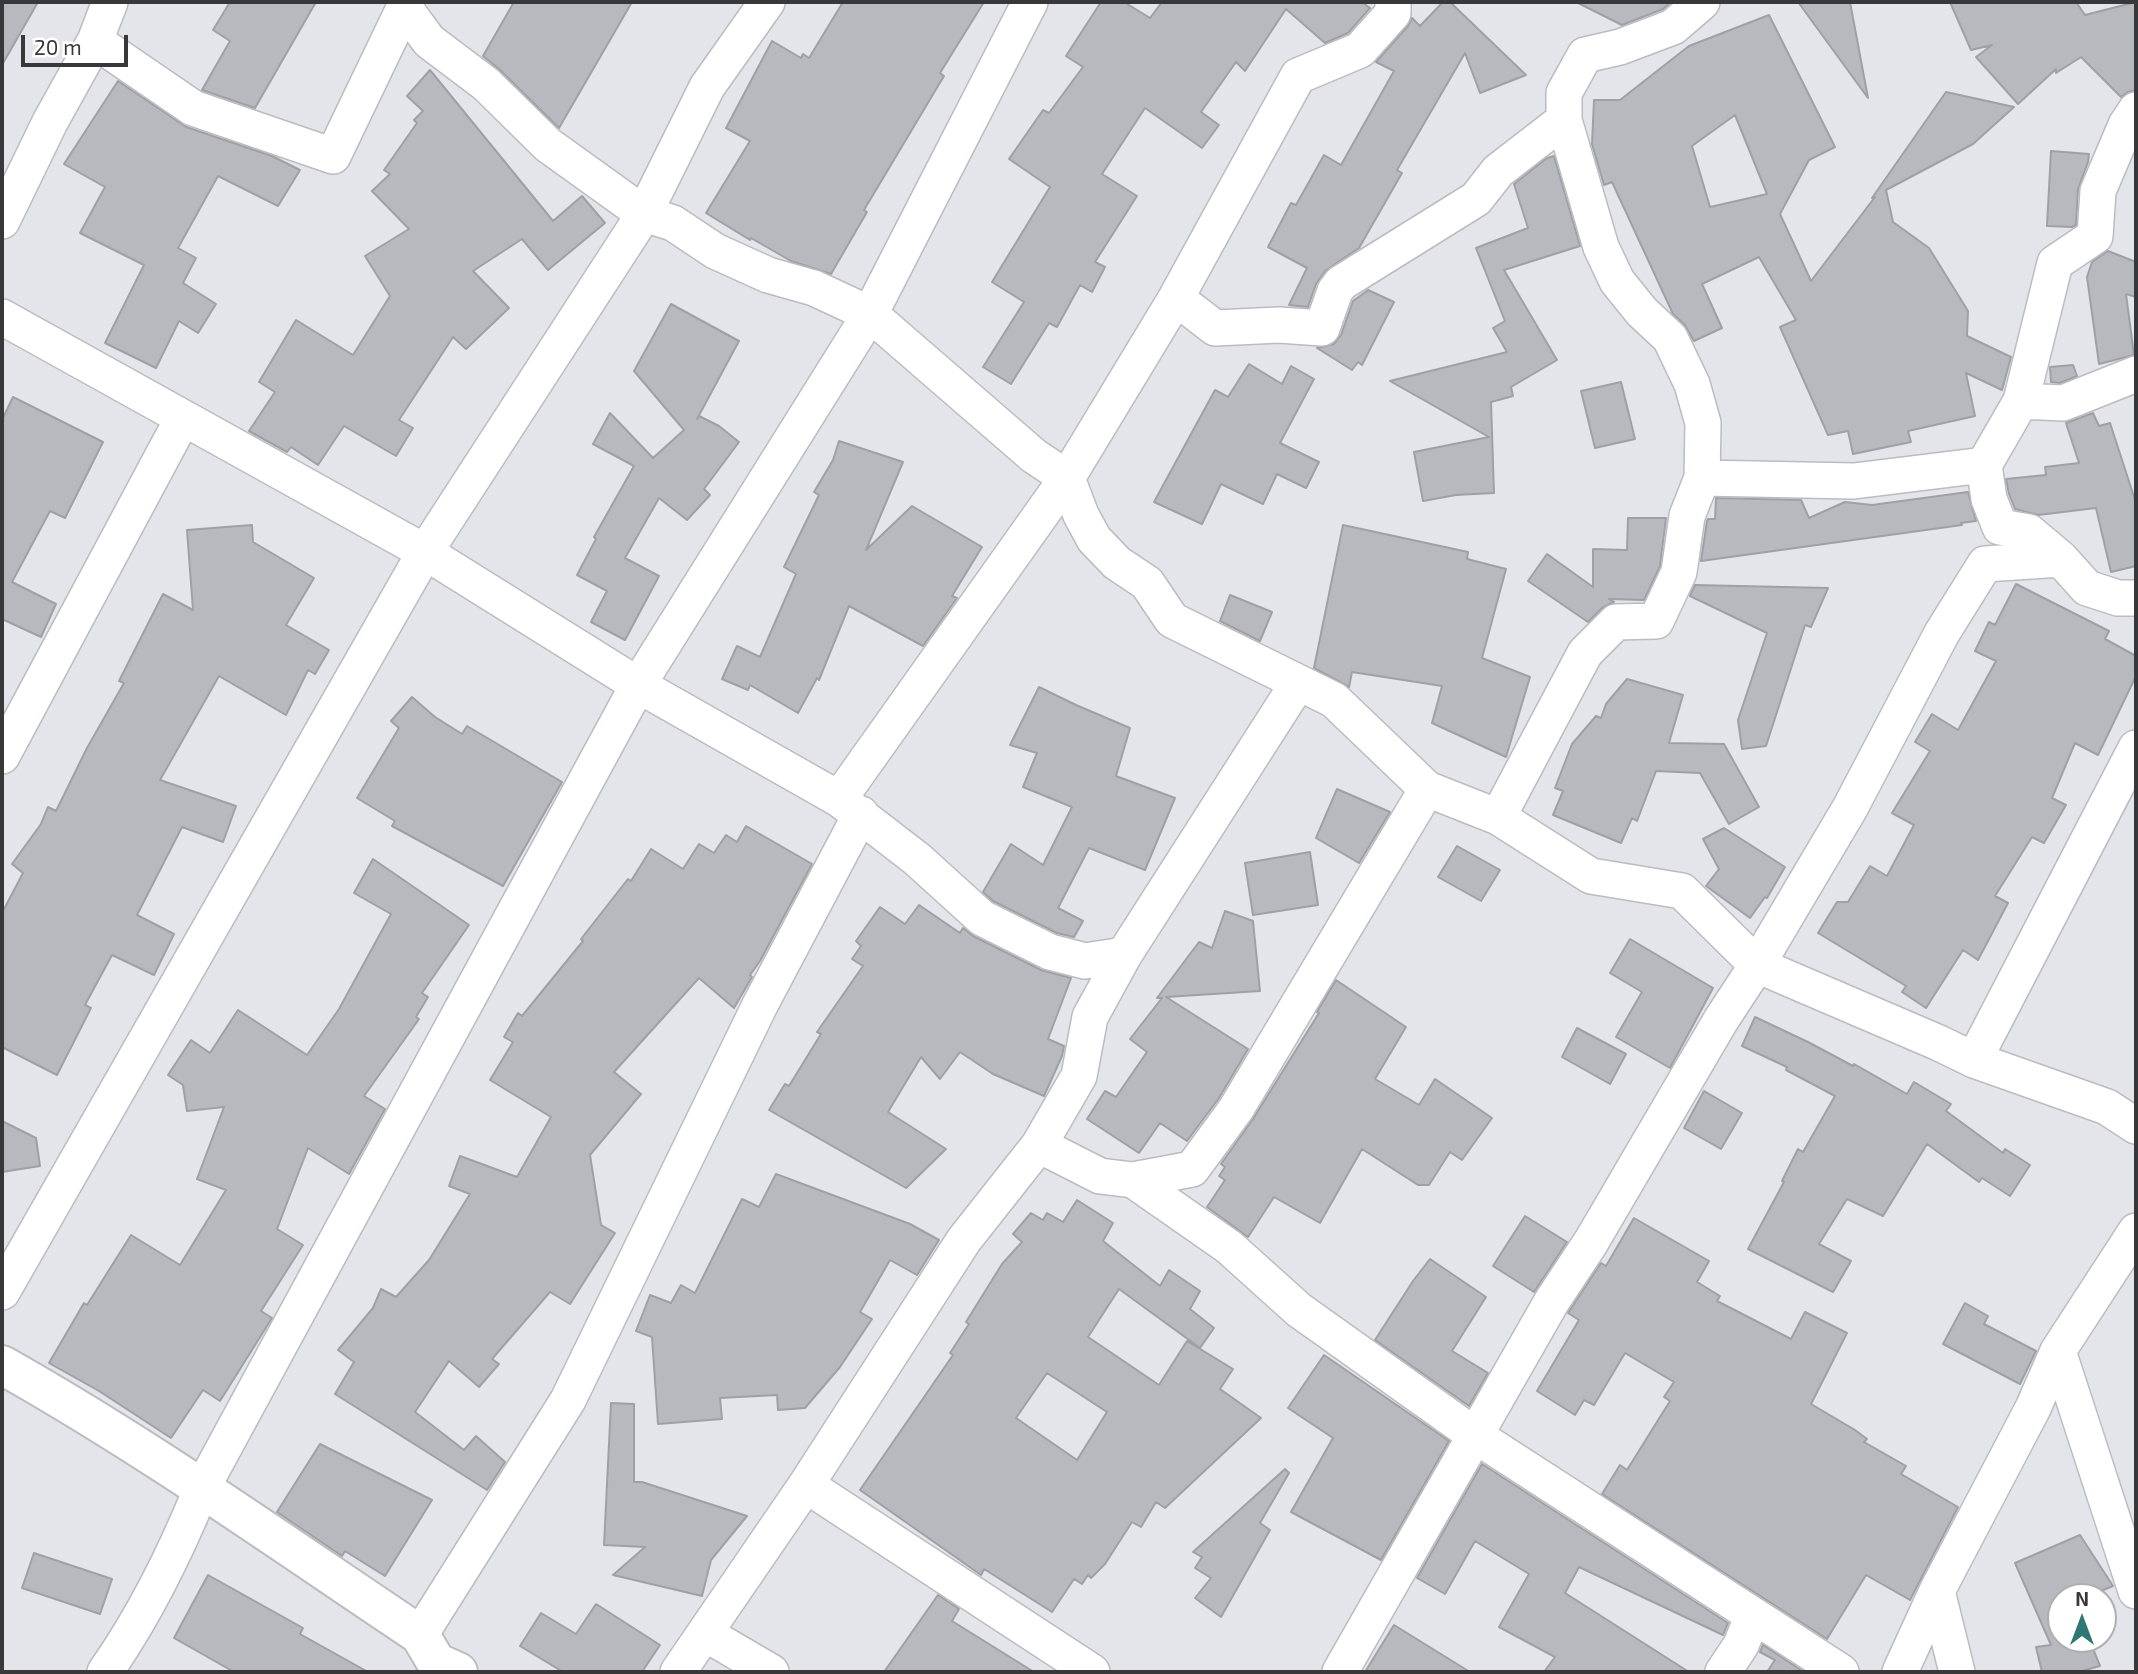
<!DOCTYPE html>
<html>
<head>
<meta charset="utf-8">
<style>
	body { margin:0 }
	#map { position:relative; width:2138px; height:1674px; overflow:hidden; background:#e4e5ea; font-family:"Exo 2",sans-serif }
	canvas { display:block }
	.frame { position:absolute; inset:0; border:4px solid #38383a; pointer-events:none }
	.north { position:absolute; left:2047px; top:1583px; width:70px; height:70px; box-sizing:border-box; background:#fff; border:2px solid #afafb0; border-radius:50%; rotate:0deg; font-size:19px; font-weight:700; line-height:28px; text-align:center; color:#38383a }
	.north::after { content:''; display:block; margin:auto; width:24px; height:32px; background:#2f7773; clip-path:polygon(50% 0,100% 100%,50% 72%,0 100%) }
	.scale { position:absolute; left:21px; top:35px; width:107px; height:32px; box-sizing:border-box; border:4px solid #38383a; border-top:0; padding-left:9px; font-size:21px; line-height:24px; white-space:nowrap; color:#38383a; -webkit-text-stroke:5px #fff; paint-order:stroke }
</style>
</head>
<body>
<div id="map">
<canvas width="2138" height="1674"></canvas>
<div class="frame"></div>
<div class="north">N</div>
<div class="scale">20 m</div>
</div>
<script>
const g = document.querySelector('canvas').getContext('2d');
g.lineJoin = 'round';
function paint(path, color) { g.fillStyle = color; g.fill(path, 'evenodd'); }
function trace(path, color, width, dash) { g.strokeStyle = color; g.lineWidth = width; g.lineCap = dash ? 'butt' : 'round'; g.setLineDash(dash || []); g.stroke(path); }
const building = new Path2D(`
	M 2,2 L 38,2 L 2,65 Z
	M 230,2 L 316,2 L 255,108 L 202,90 L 230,41 L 213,30 Z
	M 514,2 L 632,2 L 559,128 L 500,70 L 483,56 Z
	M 843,2 L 984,2 L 940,73 L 944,76 L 864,210 L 867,212 L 831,274 L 791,261 L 751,238 L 750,240 L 706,213 L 750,141 L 726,128 L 772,41 L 801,58 L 803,54 L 809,58 Z
	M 1101,2 L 1124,2 L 1150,18 L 1162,2 L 1362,2 L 1370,8 L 1348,33 L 1325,43 L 1286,9 L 1245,71 L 1236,62 L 1201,112 L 1219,125 L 1202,148 L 1145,108 L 1102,174 L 1137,196 L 1095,262 L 1105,267 L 1092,292 L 1080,285 L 1057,327 L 1049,323 L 1011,384 L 983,367 L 1024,302 L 992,282 L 1050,187 L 1009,159 L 1043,110 L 1049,113 L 1083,67 L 1066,56 Z
	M 1443,2 L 1450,2 L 1526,75 L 1480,93 L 1465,53 L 1397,170 L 1402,173 L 1359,248 L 1325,271 L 1316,284 L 1308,307 L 1289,305 L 1307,268 L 1268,247 L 1291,203 L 1296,205 L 1324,155 L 1341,165 L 1394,71 L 1376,62 L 1408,26 L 1412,18 L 1420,26 Z
	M 1576,2 L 1671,2 L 1663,9 L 1622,25 Z
	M 1798,2 L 1850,2 L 1868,98 Z
	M 1950,2 L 2076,2 L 2085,15 L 2136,2 L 2136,90 L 2128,92 L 2121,97 L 2081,57 L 2056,73 L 2056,69 L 2018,104 L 1976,57 L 1992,45 L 1971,50 Z
	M 1769,15 L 1835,147 L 1809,160 L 1780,214 L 1811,281 L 1875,197 L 1872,198 L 1946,92 L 2014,107 L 1973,144 L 1886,190 L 1893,222 L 1929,248 L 1968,311 L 1967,336 L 2011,357 L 2002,390 L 1966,373 L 1975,416 L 1908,431 L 1911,442 L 1853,454 L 1848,431 L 1828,435 L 1780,327 L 1796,320 L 1759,257 L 1702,284 L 1722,328 L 1694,341 L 1684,324 L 1673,314 L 1612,182 L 1604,185 L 1592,144 L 1594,100 L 1620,100 L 1689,46 ZM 1735,115 L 1767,194 L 1710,207 L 1692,146 Z
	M 430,70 L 553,221 L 582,196 L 605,223 L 548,270 L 522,239 L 473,271 L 509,308 L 466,349 L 453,337 L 399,420 L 413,428 L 396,456 L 344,426 L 318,465 L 291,447 L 287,452 L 249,431 L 275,392 L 259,382 L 296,320 L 353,355 L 390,296 L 365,256 L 409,229 L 372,191 L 390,174 L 384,170 L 417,123 L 414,120 L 423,111 L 407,96 Z
	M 118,81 L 186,127 L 272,156 L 300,170 L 278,206 L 218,176 L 178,248 L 196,258 L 183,283 L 216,304 L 198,333 L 179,321 L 156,368 L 105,343 L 144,265 L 80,233 L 105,187 L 64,164 Z
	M 2051,151 L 2089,154 L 2088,162 L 2078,189 L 2076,225 L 2072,227 L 2047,226 Z
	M 1554,156 L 1580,246 L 1504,270 L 1557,360 L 1511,387 L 1513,396 L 1491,402 L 1494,493 L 1456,495 L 1423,501 L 1414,452 L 1489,437 L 1390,381 L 1507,352 L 1493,328 L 1505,321 L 1476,248 L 1528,228 L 1514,184 L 1547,158 Z
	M 2108,251 L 2136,262 L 2136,297 L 2126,294 L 2134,355 L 2099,364 L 2087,277 L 2092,262 Z
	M 1368,290 L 1394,302 L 1362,365 L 1358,362 L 1352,370 L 1317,348 L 1334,344 L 1341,335 L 1353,301 Z
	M 671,304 L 739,341 L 697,419 L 699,416 L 719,426 L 739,442 L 704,489 L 710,495 L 687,520 L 659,498 L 625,558 L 659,576 L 625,640 L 591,622 L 607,591 L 577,575 L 596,539 L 594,537 L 634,466 L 593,444 L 610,413 L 653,458 L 684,430 L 634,371 Z
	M 1249,364 L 1282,384 L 1291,366 L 1314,379 L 1280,443 L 1319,462 L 1306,488 L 1277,474 L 1263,504 L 1221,484 L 1202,524 L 1154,502 L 1215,390 L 1228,397 Z
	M 2073,365 L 2077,376 L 2060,383 L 2051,382 L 2050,367 Z
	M 1621,382 L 1635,439 L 1595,448 L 1581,391 Z
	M 13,397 L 103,442 L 65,518 L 50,511 L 12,582 L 56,604 L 41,637 L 2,619 L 2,420 Z
	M 2093,413 L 2099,426 L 2110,423 L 2136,503 L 2136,566 L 2111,572 L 2096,508 L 2038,515 L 2015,509 L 2009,494 L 2006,479 L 2046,475 L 2045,467 L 2079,463 L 2066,423 Z
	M 839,441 L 903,462 L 866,550 L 912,506 L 982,547 L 952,596 L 957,598 L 923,646 L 849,606 L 819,680 L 817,678 L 798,713 L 750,685 L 748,690 L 722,679 L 737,646 L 760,657 L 796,574 L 784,567 L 819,495 L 814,492 L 833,460 Z
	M 1968,492 L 1976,521 L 1961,523 L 1962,525 L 1701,561 L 1707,521 L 1708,519 L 1715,519 L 1716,498 L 1801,500 L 1809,518 L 1845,502 L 1872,505 Z
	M 1628,518 L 1666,518 L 1660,566 L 1644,600 L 1609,599 L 1614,602 L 1602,608 L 1588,622 L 1528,581 L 1547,554 L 1593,587 L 1593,549 L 1627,550 Z
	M 252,525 L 253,542 L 314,578 L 286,625 L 329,650 L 315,674 L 308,670 L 286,715 L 219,676 L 160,780 L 236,806 L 223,842 L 182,827 L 137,915 L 174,934 L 154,975 L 112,955 L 85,1005 L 91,1008 L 57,1075 L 2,1047 L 2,913 L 23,873 L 12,864 L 41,824 L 48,807 L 56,811 L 87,748 L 124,683 L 119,681 L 163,594 L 193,610 L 187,530 Z
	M 1343,525 L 1468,552 L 1467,559 L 1506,569 L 1482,658 L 1530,677 L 1506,757 L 1432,723 L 1442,686 L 1352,672 L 1349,687 L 1314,668 Z
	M 2016,584 L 2109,631 L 2105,639 L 2136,656 L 2136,676 L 2098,755 L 2075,743 L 2052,798 L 2066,805 L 2044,843 L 2032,837 L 1995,896 L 2008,903 L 1978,960 L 1963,950 L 1926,1008 L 1902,992 L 1906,986 L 1818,933 L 1837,902 L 1848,902 L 1870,866 L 1887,876 L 1914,825 L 1892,813 L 1930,751 L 1915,742 L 1932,714 L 1958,730 L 1996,661 L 1975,651 L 1989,622 L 1995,625 Z
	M 1695,585 L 1828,588 L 1811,627 L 1805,625 L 1766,746 L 1742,749 L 1738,720 L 1767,633 L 1690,596 Z
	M 1230,595 L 1272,612 L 1260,641 L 1220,621 Z
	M 1627,679 L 1683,695 L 1669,743 L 1724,744 L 1759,807 L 1729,824 L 1700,773 L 1656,771 L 1637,821 L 1632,818 L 1621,843 L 1553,815 L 1563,791 L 1555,788 L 1572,744 L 1596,716 L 1601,718 L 1606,704 Z
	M 1039,687 L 1076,705 L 1130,728 L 1116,776 L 1175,798 L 1145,870 L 1089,848 L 1058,908 L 1083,921 L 1074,937 L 1057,933 L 993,901 L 983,892 L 1011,844 L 1043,865 L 1072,807 L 1023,787 L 1037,753 L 1010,745 Z
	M 412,697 L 435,717 L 462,734 L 467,726 L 562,782 L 503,886 L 392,826 L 395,821 L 357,798 L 399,728 L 391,721 Z
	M 1337,789 L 1390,812 L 1359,863 L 1316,838 Z
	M 746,826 L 812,864 L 760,961 L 750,975 L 752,977 L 734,1008 L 699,978 L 614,1072 L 641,1094 L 590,1155 L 601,1225 L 615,1233 L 570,1304 L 550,1292 L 492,1359 L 499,1364 L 479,1387 L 449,1361 L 415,1412 L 464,1450 L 476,1436 L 505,1462 L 487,1490 L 335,1394 L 354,1362 L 338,1350 L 373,1308 L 381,1289 L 396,1297 L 429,1260 L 470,1194 L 449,1186 L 460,1156 L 517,1177 L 551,1117 L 490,1080 L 513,1042 L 504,1037 L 518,1013 L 522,1016 L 583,941 L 581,939 L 628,879 L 631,881 L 651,849 L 683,869 L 699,844 L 714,853 L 726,835 L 737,842 Z
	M 1724,828 L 1785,867 L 1767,898 L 1765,897 L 1750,918 L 1706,886 L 1719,869 L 1703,839 Z
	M 1457,846 L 1500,870 L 1481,901 L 1438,877 Z
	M 1310,852 L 1318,905 L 1253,915 L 1245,863 Z
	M 373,859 L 469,925 L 422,993 L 428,997 L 416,1017 L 419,1019 L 364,1096 L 385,1109 L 349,1174 L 308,1148 L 277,1229 L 303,1245 L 261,1311 L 272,1318 L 220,1401 L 203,1390 L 171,1438 L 99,1391 L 49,1363 L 84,1303 L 87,1305 L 131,1235 L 180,1265 L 226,1190 L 197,1179 L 224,1107 L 187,1111 L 183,1085 L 168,1075 L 191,1040 L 210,1053 L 238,1010 L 307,1055 L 339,1009 L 391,914 L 354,893 Z
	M 919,905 L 960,933 L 963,928 L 973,936 L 1041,970 L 1071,978 L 1048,1039 L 1064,1046 L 1062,1056 L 1044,1096 L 993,1074 L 960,1052 L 940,1079 L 921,1057 L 888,1112 L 946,1149 L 906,1188 L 769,1110 L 785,1084 L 789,1086 L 821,1034 L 817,1032 L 863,966 L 852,959 L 861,946 L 856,941 L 880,907 L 905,924 Z
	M 1225,911 L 1253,921 L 1260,991 L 1166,997 L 1248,1049 L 1219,1098 L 1187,1141 L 1160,1123 L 1139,1153 L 1087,1119 L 1105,1091 L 1116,1097 L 1147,1052 L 1130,1039 L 1162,998 L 1157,998 L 1199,942 L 1212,948 Z
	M 1630,939 L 1713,988 L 1670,1068 L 1616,1037 L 1642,992 L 1610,973 Z
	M 1336,980 L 1406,1027 L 1375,1079 L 1419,1105 L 1435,1079 L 1492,1118 L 1462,1160 L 1450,1152 L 1429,1185 L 1418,1185 L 1362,1149 L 1320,1223 L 1274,1197 L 1248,1237 L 1207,1207 L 1225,1180 L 1219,1176 L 1225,1167 L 1221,1164 L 1253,1119 L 1319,1013 L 1317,1012 Z
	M 1755,1017 L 1808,1042 L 1853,1066 L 1854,1064 L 1907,1094 L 1914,1082 L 1951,1104 L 1946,1111 L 2003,1153 L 2005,1149 L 2030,1165 L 2010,1196 L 1982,1178 L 1979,1182 L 1927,1144 L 1883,1216 L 1847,1199 L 1819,1244 L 1851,1261 L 1833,1292 L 1748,1249 L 1784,1182 L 1782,1181 L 1798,1149 L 1803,1152 L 1835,1096 L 1786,1070 L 1787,1067 L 1742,1046 Z
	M 1577,1028 L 1626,1054 L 1610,1084 L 1562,1057 Z
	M 1704,1091 L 1742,1113 L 1721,1149 L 1684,1128 Z
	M 2,1121 L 36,1138 L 40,1166 L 2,1172 Z
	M 776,1174 L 910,1224 L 939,1240 L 917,1275 L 890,1260 L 860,1312 L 872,1319 L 840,1367 L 805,1408 L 778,1410 L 777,1395 L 720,1398 L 722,1419 L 658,1424 L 652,1337 L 636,1331 L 650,1295 L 671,1303 L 681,1285 L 695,1293 L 742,1199 L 759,1207 Z
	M 1077,1200 L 1113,1223 L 1103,1241 L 1160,1286 L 1169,1270 L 1200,1291 L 1190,1309 L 1214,1328 L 1200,1348 L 1119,1289 L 1088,1337 L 1159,1385 L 1187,1341 L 1233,1369 L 1220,1389 L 1261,1418 L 1165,1508 L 1156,1502 L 1141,1527 L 1132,1522 L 1105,1564 L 1091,1578 L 1088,1575 L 1082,1584 L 1074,1579 L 1052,1612 L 984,1569 L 981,1575 L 860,1490 L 953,1355 L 950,1353 L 969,1324 L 966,1322 L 1002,1264 L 1022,1242 L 1013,1234 L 1031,1213 L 1043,1220 L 1047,1213 L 1063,1222 ZM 1047,1373 L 1107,1412 L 1077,1460 L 1016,1418 Z
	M 1525,1216 L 1567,1242 L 1534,1292 L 1493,1266 Z
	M 1634,1218 L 1709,1261 L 1697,1282 L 1720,1296 L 1717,1301 L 1791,1339 L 1805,1312 L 1847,1333 L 1811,1404 L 1855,1430 L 1867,1439 L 1864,1442 L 1906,1466 L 1901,1474 L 1958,1507 L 1910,1600 L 1866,1575 L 1827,1639 L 1602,1494 L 1620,1465 L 1627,1470 L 1670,1401 L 1664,1397 L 1674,1382 L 1625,1353 L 1594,1405 L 1584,1400 L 1575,1415 L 1537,1391 L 1579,1320 L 1568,1313 L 1601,1263 L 1606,1266 Z
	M 1430,1259 L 1486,1297 L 1452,1351 L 1488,1373 L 1469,1406 L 1375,1340 L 1413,1281 Z
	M 1965,1303 L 1988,1316 L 1984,1324 L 2036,1351 L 2020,1384 L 1943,1344 Z
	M 1324,1355 L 1449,1441 L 1381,1560 L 1291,1512 L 1333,1438 L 1288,1408 Z
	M 611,1403 L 634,1404 L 634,1482 L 642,1482 L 747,1516 L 711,1560 L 702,1596 L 613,1575 L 645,1547 L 604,1545 Z
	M 320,1444 L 432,1500 L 385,1576 L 345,1551 L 342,1556 L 277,1512 Z
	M 1482,1464 L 1728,1623 L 1723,1635 L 1579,1567 L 1565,1593 L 1689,1672 L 1544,1672 L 1555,1657 L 1499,1627 L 1529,1574 L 1475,1541 L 1445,1594 L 1417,1578 Z
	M 1285,1469 L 1289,1473 L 1260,1523 L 1270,1530 L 1221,1617 L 1195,1598 L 1211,1578 L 1195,1568 L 1202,1557 L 1193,1552 Z
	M 2080,1535 L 2113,1586 L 2086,1597 L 2061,1597 L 2061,1639 L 2089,1639 L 2100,1666 L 2078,1672 L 2042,1672 L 2036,1647 L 2051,1645 L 2015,1563 Z
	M 34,1553 L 112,1579 L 100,1614 L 22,1588 Z
	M 208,1575 L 303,1628 L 300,1634 L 368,1672 L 234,1672 L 174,1638 Z
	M 938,1595 L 959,1609 L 952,1621 L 1034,1672 L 884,1672 Z
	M 596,1604 L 660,1645 L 642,1672 L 563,1672 L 520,1646 L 541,1613 L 576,1634 Z
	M 1394,1625 L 1470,1672 L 1365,1672 Z
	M 1763,1645 L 1804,1672 L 1767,1672 L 1775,1660 L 1760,1652 Z`);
const minor = new Path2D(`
	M 404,7 L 429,41 L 486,84 L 548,145 L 644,214 L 673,223 L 715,251 L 768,275 L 814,288 L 870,314 L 1034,456 L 1067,478 L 1081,515 L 1094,539 L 1117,563 L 1147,583 L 1172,620 L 1334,700 L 1427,789 L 1498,817 L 1591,876 L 1682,891 L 1757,965 L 1939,1043 L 1974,1060 L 2107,1107 L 2136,1126
	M 95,41 L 193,108 L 333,156 L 407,2
	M 2,221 L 50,122 L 95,41 L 110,2
	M 1176,298 L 1215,328 L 1279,325 L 1322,328 L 1335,291 L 1341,283 L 1476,199 L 1498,171 L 1564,120
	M 2,317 L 425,552 L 638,685 L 839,799 L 917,859 L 982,918 L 1050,952 L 1085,961 L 1124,955 L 1298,683
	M 2021,401 L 2063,403 L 2136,374
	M 1702,478 L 1854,481 L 1984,465
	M 2061,559 L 2029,532 L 2000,527 L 1989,499 L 1984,465 L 2021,401 L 2055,263 L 2095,236 L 2098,191 L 2126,125 L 2136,110
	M 2,756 L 183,418
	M 839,799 L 1067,478 L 1176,298 L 1298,76 L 1360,50 L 1393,13 L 1393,2
	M 1498,817 L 1585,653 L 1616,622 L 1656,621 L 1679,572 L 1687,516 L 1702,478 L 1703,423 L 1692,384 L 1670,338 L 1642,312 L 1617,281 L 1601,247 L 1564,120 L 1564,93 L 1585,55 L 1620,47 L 1673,27 L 1702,2
	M 1974,1060 L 2136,748
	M 1039,1145 L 1100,1176 L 1133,1180 L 1192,1169 L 1236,1109 L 1427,789
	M 1133,1180 L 1229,1247 L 1299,1310 L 1476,1436 L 1841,1672
	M 2,1292 L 425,552 L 644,214 L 707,87 L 767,2
	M 2058,1351 L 2136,1591
	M 806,1485 L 1092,1672
	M 1937,1591 L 1957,1672
	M 706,1634 L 771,1672
	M 420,1635 L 568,1400 L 760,1005 L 861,814
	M 105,1672 C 145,1615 175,1554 201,1490 L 638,685 L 870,314 L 1030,2
	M 678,1672 L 806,1485 L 964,1240 L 1039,1145 L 1079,1076 L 1090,1017 L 1124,955
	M 1340,1672 L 1552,1301 L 1591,1242 L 1721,1020 L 1757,965 L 1850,808 L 1942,633 L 1985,564 L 2061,559 L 2087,588 L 2118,598 L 2136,598
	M 1723,1672 L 1741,1645 L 1753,1615
	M 1900,1672 L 1937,1591 L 2033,1408 L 2058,1351 L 2136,1231`);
const tertiary = new Path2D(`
	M 2,1365 C 146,1446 282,1543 420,1635 L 436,1662 L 458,1672`);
paint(building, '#b8b9be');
trace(building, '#9fa0a5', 2);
trace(minor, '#bbbcc1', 38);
trace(tertiary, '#bbbcc1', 42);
trace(minor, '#fff', 35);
trace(tertiary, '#fff', 38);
</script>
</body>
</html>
